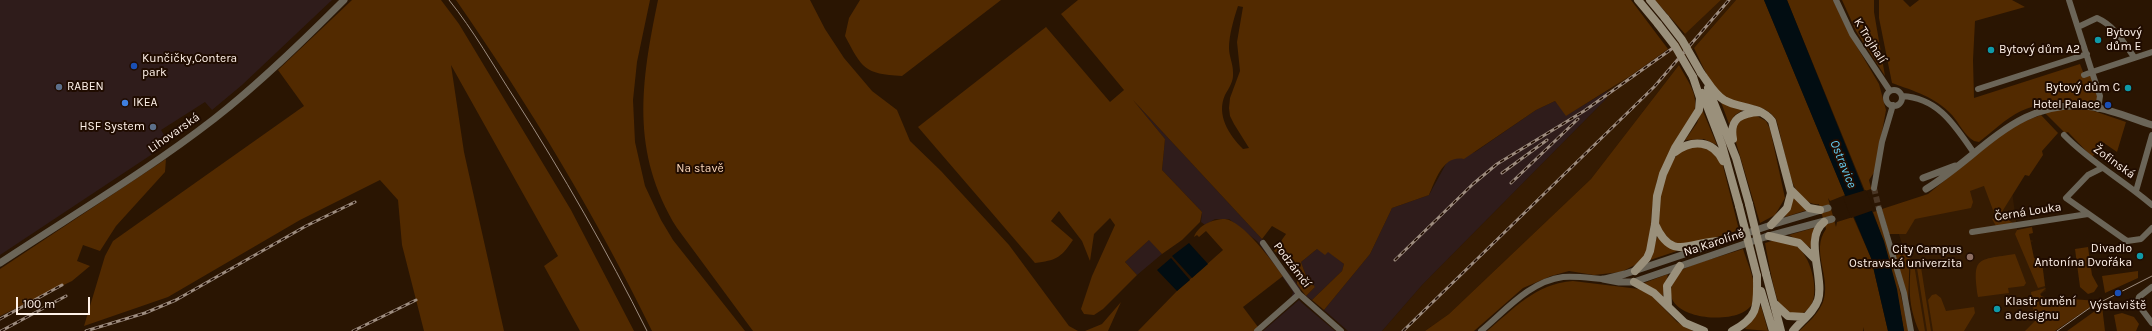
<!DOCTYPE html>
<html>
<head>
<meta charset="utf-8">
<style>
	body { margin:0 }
	#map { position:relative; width:2152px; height:331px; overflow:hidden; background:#2a1502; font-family:Karla,sans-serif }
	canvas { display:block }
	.scale { position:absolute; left:16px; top:297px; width:74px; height:18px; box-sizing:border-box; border:2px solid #fff2e9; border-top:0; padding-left:5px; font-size:12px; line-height:14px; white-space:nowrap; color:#fff2e9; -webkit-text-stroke:3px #200c00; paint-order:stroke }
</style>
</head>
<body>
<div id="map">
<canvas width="2152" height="331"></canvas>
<div class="scale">100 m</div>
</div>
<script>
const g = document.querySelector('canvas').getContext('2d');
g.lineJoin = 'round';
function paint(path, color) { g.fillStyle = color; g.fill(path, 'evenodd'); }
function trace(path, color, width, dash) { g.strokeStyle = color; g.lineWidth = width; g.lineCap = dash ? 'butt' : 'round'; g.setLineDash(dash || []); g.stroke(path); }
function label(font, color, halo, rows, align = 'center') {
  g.font = font + ' Karla,sans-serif'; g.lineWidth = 4; g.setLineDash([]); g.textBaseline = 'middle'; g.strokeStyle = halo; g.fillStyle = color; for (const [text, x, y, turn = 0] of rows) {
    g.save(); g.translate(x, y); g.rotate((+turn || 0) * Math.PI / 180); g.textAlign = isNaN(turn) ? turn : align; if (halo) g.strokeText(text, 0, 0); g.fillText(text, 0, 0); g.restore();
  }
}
const built = new Path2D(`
	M 1721,0 L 1736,0 L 1679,65 L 1591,179 L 1449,314 L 1425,331 L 1382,331 L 1422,285 L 1607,98 L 1607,91 L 1668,49 Z
	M 2007,181 L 2011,184 L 2018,235 L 2034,241 L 2031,242 L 2034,258 L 2038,259 L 2042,264 L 2046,291 L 2041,294 L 2041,296 L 2047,298 L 2049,307 L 2051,307 L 2054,301 L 2049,331 L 1922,331 L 1914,282 L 1896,225 L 1960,191 Z`);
const industrial = new Path2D(`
	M 0,0 L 332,0 L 242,85 L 212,110 L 205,102 L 161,130 L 169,143 L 0,255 Z
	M 1607,91 L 1607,98 L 1422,285 L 1382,331 L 1348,331 L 1324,310 L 1370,254 L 1392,208 L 1429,195 L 1447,162 L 1455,157 L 1475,152 L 1536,110 L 1555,101 L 1567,115 Z
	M 1133,100 L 1262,239 L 1301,289 L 1291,299 L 1293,292 L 1258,242 L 1229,219 L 1215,219 L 1205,225 L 1201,222 L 1202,212 L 1162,170 L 1165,139 Z
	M 1150,239 L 1162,254 L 1137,275 L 1125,262 Z
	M 1317,249 L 1328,251 L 1344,264 L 1342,271 L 1312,300 L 1306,296 L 1315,287 L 1306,276 L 1301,262 Z
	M 1299,300 L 1302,303 L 1335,331 L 1263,331 Z`);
const green = new Path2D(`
	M 352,0 L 441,0 L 459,24 L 571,210 L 634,331 L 580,331 L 544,266 L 558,256 L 451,65 L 464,152 L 504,331 L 424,331 L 402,245 L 398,200 L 380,180 L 300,220 L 168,297 L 84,326 L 105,256 L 113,241 L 304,106 L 278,70 Z
	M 456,0 L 650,0 L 637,62 L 633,100 L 635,142 L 645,186 L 661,220 L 673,240 L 745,331 L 652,331 C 596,216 529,105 456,0 Z
	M 658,0 L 810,0 L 825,29 L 844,58 L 872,91 L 897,110 L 910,141 L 941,171 L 1009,245 L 1069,326 L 1078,331 L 753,331 L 677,228 C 630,152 641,82 658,0 Z
	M 860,0 L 1001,0 L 902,76 C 864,74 862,68 845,36 L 849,18 Z
	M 1078,0 L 1631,0 L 1668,49 L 1630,76 L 1566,116 L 1555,101 L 1536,110 L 1464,159 C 1443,155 1436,179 1429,195 L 1392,208 L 1370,254 L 1324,310 L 1312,300 L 1342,271 L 1344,264 L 1328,252 L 1325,255 L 1317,249 L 1301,262 L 1306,276 L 1315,287 L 1306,296 L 1297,284 L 1297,273 L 1291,256 L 1284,258 L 1274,251 L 1286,234 L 1272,226 L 1262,239 L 1133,100 L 1165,139 L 1162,170 L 1202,212 L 1200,222 L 1182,240 L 1162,254 L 1149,240 L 1125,262 L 1137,275 L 1103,309 L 1094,315 L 1084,314 L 1081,309 L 1092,276 L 1115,225 L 1110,218 L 1094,234 L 1090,261 L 1082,241 L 1059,211 L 1051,221 L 1073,240 C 1060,259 1056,260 1035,263 L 918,127 L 1046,27 L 1110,102 L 1124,90 L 1061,14 ZM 1238,6 L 1243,7 L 1237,42 L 1240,71 L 1230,98 L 1229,108 L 1230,116 L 1234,124 L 1249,148 L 1243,149 C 1229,135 1216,115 1225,95 C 1229,88 1234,81 1233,72 C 1233,64 1229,56 1229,48 C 1229,35 1234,18 1238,6 Z
	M 1655,0 L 1721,0 L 1685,34 Z
	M 1736,0 L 1764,0 L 1845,195 L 1830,201 L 1828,198 L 1836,227 L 1837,222 L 1853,217 L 1871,258 L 1888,331 L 1864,331 L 1863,327 L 1863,331 L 1799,331 C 1809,322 1818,314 1823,302 C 1832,278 1810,251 1826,229 L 1819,204 C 1810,206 1799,196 1795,188 C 1787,171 1782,138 1776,119 C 1763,101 1741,107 1723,96 C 1712,89 1700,60 1694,48 Z
	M 1787,0 L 1833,0 L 1850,35 L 1879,84 L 1886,110 L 1875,171 L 1869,180 L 1871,188 L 1874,188 L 1865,191 Z
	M 1842,0 L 1874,0 L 1874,12 L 1885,76 L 1856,31 Z
	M 1879,0 L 1903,0 L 1910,7 L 1919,0 L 2012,0 L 2025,7 L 1975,21 L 1973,60 L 1974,98 L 2080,64 L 2085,77 L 2093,74 L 2100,103 C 2074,101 2046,100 2021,111 C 2006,118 1992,132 1979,142 L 1974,141 C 1964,135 1959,123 1952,115 C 1935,97 1914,91 1892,83 L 1879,18 Z
	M 1679,65 C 1689,84 1700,95 1693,117 L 1657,180 L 1652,208 L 1649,247 L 1644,257 L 1635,265 L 1621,272 L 1594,275 L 1569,271 L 1551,276 L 1523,288 L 1474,331 L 1425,331 L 1449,314 L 1591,179 Z
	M 1721,102 L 1744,109 L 1735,115 L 1729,124 Z
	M 1702,109 L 1717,145 L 1704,139 L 1685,140 L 1697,123 Z
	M 2058,109 L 2091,110 L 2126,122 L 2117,152 L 2101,141 L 2099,149 L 2092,157 L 2068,132 L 2065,133 L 2045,113 Z
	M 1755,115 L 1766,121 L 1770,129 L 1785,198 L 1775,215 L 1760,223 L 1734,136 C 1736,122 1741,118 1755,115 Z
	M 2041,115 L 2058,133 L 2042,151 L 2043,155 L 2029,176 L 2025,175 L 2000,215 L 2013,223 L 1996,226 L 1992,219 L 1996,218 L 1984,186 L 1970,191 L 1973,202 L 1971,208 L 1915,219 L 1906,234 L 1889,234 L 1882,209 L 1928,194 L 2012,126 Z
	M 1705,146 L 1722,162 L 1739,230 L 1689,246 C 1677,246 1664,239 1660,227 C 1654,209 1666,159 1684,149 C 1689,146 1699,147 1705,146 Z
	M 166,159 L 165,172 L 116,226 L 100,251 L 83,245 L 77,261 L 90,266 L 72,281 L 0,316 L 0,269 Z
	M 1793,196 L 1807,210 L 1785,217 Z
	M 1877,211 L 1894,266 L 1909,331 L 1904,331 C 1897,290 1888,251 1873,212 Z
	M 1225,219 C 1243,221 1272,261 1283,276 L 1243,307 L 1258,327 L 1254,331 L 1138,331 L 1177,291 L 1223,250 L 1206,231 L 1199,237 L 1197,235 L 1194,237 C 1198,225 1213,219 1225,219 Z
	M 1817,227 L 1811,248 L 1789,235 Z
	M 2032,227 L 2033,233 L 2029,234 L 2034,258 L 2042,262 L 2045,286 L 2038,288 L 2015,234 L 2017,230 Z
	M 1657,237 L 1677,251 L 1650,260 Z
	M 1775,240 C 1782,242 1791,242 1796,246 C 1815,258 1826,316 1795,314 C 1790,313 1783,310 1780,305 C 1775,298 1767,254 1765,243 Z
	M 1907,244 L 1910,249 L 1908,304 L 1895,252 Z
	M 2088,247 L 2092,275 L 2098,286 L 2094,292 L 2088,294 L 2080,287 L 2075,249 Z
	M 1743,249 C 1747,262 1754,277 1755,290 C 1756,294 1754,298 1753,302 C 1743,331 1638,319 1681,271 C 1687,265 1732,253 1743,249 Z
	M 2015,254 L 2026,283 L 2024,286 L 2008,288 L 2009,293 L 1978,297 C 1972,256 1977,260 2015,254 Z
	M 1911,261 L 1914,264 L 1925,331 L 1919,331 C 1908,305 1909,289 1911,261 Z
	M 1918,266 L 1921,267 L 1931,331 L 1927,331 L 1917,268 Z
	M 2138,271 L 2138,278 L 2105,293 L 2102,276 Z
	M 1668,274 L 1663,296 L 1644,283 Z
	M 1573,281 L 1639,289 L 1649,293 L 1677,322 L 1693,331 L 1487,331 C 1515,308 1535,284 1573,281 Z
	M 2046,288 L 2040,294 L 2041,296 L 2047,298 L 2049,307 L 2051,307 L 2053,302 L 2071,299 L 2099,301 L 2055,331 L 2025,331 L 2035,321 L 2031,292 Z
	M 1936,294 L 1941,298 L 1946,311 L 1974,307 L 1975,313 L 1964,331 L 1933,331 L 1928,300 L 1932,295 Z
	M 1121,302 L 1108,331 L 1085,331 L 1102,324 Z
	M 1761,306 L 1768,331 L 1745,329 Z
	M 2102,306 L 2105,331 L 2067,331 Z
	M 2122,313 L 2134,317 L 2139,324 L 2136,331 L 2117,331 L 2114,315 Z`);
const water = new Path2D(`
	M 1764,0 L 1787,0 L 1884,241 L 1897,289 L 1904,331 L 1888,331 L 1871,258 Z
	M 1189,243 L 1208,264 L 1192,278 L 1172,256 Z
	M 1171,258 L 1190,280 L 1177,291 L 1157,270 Z`);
const pier = new Path2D(`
	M 1866,190 L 1874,210 L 1851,218 L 1843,197 Z`);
const minorTunnel = new Path2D(`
	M 1874,188 L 1879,209`);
const minor = new Path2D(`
	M 1836,0 L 1852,34 L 1890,91
	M 2069,0 L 2092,72 L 2152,52
	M 2078,27 L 2097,18 C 2115,26 2123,42 2134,57
	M 2084,75 L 2092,72 L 2100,96 L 2098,109
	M 1978,89 L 2087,54
	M1886 98a8 8 0 1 1 16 0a8 8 0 1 1-16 0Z
	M 1902,96 C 1939,98 1955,126 1974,153
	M 2064,135 C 2090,162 2123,180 2152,205
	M 2102,168 L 2088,175 L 2066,198 L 2127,241 L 2141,239 L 2152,228
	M 1874,188 L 1882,142 L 1893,105
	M 2136,191 L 2152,135
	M 1879,209 L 1904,293 L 1911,331
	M 1972,232 L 2088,214
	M 1263,243 L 1299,294 L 1341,331
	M 2152,287 L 2139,297 L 2137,303 L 2152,323
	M 1257,331 L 1299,294
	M 1481,331 C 1505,311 1530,281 1563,277 C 1576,276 1590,278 1603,279`);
const tertiary = new Path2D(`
	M 1923,178 L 1955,166
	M 1926,189 C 1983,154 2019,96 2093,107 C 2113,110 2133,119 2152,125
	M 0,263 C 71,216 147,171 214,119 C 260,83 303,41 344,0
	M 1603,279 L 1619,282 L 1634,282 L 1765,237 L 1832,219
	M 1605,279 L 1625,274 L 1771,225 L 1828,208`);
const secondary = new Path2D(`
	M 1638,0 L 1658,24
	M 1650,0 L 1665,18
	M 1701,73 C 1708,82 1714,94 1724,100 C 1740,109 1759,105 1772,121 L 1791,193 L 1787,208 L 1771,225
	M 1708,88 L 1736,158 L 1749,204
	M 1702,93 L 1722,145 L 1739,206
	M 1733,139 C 1729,118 1742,113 1760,112
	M 1675,152 C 1692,139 1713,140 1723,161
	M 1791,190 L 1809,208 L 1820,210
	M 1655,224 C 1672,263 1691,241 1720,241
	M 1769,236 L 1799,243 L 1815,259
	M 1635,271 L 1647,258 L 1650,251 L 1655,224 L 1657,196 L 1663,174 L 1675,148 L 1699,110 L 1700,98 L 1693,77
	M 1766,274 L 1781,331
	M 1634,282 L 1654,293 L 1685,323 L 1704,331
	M 1761,291 L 1773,331
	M 1775,304 L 1788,316 L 1805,317
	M 1668,306 L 1667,286 L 1680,266
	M 1732,331 C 1760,317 1757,304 1757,276
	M 1793,331 C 1801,321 1814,312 1818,300 C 1825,278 1803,238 1824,222`);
const tram = new Path2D(`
	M 449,0 C 474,31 493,65 515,99 C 563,174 607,251 647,331
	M 2057,331 L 2091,307 L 2152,276`);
const rail = new Path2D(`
	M 1502,173 L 1547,140
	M 1511,183 L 1578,119
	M 1395,260 L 1473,184 L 1497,164 L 1584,111 L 1673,48
	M 0,319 L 62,285
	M 1,331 L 66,296
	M 86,331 L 145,313 L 176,300 L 306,226 L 355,202
	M 353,331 L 416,300
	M 1403,331 L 1654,87 L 1729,0`);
const secondaryBridge = new Path2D(`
	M 1665,18 L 1682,40 L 1701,73
	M 1658,24 L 1675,46 L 1693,77
	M 1749,204 L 1766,274
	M 1739,206 L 1757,276`);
const markers = [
	[2098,40,4,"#0f9aa8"],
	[1991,50,4,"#0f9aa8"],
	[134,66,4,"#1a4fb4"],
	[59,87,4,"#5c6f8a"],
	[2128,88,4,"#0f9aa8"],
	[125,103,4,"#3f7fe0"],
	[2108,105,4,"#1a4fb4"],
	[153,127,4,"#5c6f8a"],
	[2140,256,4,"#0f9aa8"],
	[1970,257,4,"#8d6e63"],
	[2118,293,4,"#1a4fb4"],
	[1997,309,4,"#0f9aa8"]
];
const poiNames = [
	["Bytový",2106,33],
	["dům E",2106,47],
	["Bytový dům A2",1999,50],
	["Kunčičky,Contera",142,59],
	["park",142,73],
	["RABEN",67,87],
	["Bytový dům C",2120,88,"right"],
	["IKEA",133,103],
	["Hotel Palace",2100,105,"right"],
	["HSF System",145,127,"right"],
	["Divadlo",2132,249,"right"],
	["Antonína Dvořáka",2132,263,"right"],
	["City Campus",1962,250,"right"],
	["Ostravská univerzita",1962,264,"right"],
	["Klastr umění",2005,302],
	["a designu",2005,316],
	["Výstaviště",2118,306,"center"]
];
const streetNames = [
	["K Trojhalí",1870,41,58],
	["Lihovarská",174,133,-35],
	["Žofinská",2114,162,36],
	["Černá Louka",2028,212,-9],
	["Na Karolíně",1714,243,-18],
	["Podzámčí",1292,265,53]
];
const parkNames = [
	["Na stavě",700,169]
];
const waterNames = [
	["Ostravice",1843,164,68]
];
paint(built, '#351b02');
paint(industrial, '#2f1c1b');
paint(green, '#522a00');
paint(water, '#020d12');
paint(pier, '#2a1502');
trace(minorTunnel, '#4a3625', 6, [6, 3]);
trace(minor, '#6b6558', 6);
trace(tertiary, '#6b6558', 7);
trace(secondary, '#9a907b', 8);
trace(tram, '#9d8c7f', 1);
trace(rail, '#9d8c7f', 3);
trace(rail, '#200c00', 1.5, [4.5]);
trace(secondaryBridge, '#9a907b', 8);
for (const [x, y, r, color] of markers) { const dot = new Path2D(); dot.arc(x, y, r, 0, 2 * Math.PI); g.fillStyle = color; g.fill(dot); trace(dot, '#200c00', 1.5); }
label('12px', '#fff2e9', '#200c00', poiNames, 'left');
label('12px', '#fff2e9', '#200c00', streetNames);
label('12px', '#f8d4b7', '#200c00', parkNames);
label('italic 13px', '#66d1f6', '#200c00', waterNames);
</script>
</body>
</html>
